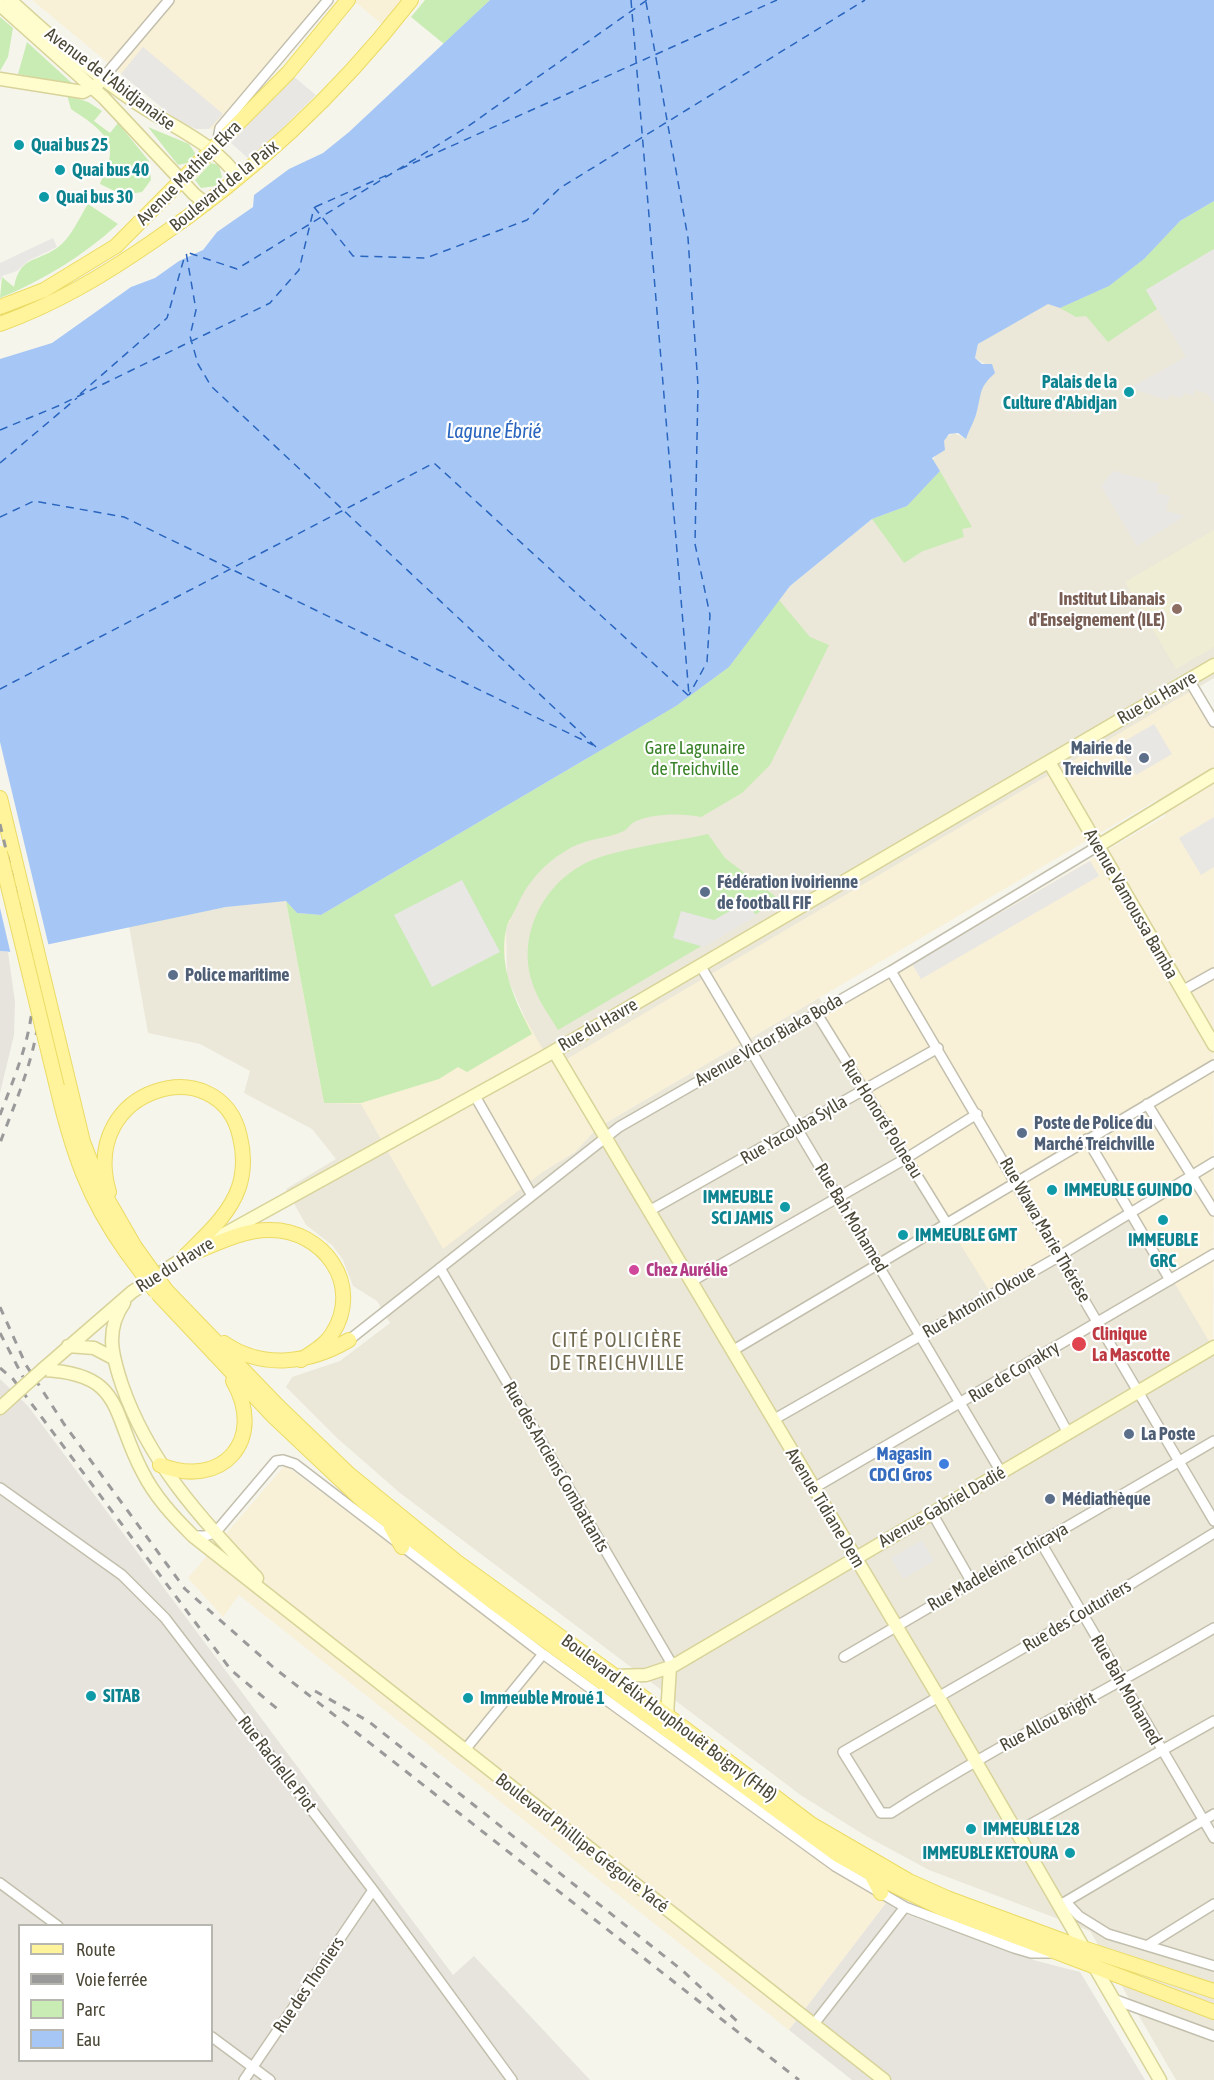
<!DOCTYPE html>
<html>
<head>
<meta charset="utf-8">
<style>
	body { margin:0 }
	#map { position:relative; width:1214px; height:2080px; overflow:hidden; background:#f6f5ec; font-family:"Asap Condensed",sans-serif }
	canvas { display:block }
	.legend { position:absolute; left:18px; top:1924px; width:195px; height:138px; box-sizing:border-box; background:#fff; border:2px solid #b7b6af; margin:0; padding:8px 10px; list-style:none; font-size:18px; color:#4c4838 }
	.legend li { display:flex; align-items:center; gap:12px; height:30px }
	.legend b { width:30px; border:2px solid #b7b6af }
</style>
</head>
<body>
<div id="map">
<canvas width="1214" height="2080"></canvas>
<ul class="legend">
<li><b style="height:8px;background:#fff49c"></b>Route</li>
<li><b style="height:8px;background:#9a9a9a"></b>Voie ferrée</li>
<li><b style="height:16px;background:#c8ecb3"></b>Parc</li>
<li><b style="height:16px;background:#a6c7f5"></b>Eau</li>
</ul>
</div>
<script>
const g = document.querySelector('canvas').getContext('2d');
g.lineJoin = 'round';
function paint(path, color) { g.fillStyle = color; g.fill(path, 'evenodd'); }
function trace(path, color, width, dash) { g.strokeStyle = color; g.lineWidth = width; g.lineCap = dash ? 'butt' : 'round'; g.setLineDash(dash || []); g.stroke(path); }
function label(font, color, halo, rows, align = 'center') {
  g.font = font + ' "Asap Condensed",sans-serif'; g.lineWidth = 4.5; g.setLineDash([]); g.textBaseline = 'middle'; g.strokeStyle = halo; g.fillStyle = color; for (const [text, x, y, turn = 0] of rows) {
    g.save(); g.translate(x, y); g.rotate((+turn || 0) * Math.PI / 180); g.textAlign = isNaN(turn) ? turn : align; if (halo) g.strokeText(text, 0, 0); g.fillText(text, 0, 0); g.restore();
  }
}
const residential = new Path2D(`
	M 1214,201 L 1214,678 L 570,1058 L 552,1063 L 532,1034 L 507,977 L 506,927 L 457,835 L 585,760 L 779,600 L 790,586 L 872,519 L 907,506 L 946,437 L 954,433 L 965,438 L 977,412 L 978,397 L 984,383 L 987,365 L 975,358 L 978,344 Z
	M 286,900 L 324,1103 L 361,1103 L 383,1142 L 544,1171 L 575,1152 L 597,1128 L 819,998 L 825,1007 L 1129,1206 L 1214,1348 L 1214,2080 L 1176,2080 L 1090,1931 L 929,1870 L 866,1836 L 802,1796 L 400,1493 L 337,1438 L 286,1387 L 292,1377 L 340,1361 L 390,1323 L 377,1301 L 353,1286 L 343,1260 L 332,1245 L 306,1225 L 286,1189 L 336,1159 L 312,1129 L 244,1093 L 250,1071 L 200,1044 L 148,1033 L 129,926 L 226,907 Z`);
const commercial = new Path2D(`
	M 32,0 L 322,0 L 215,129 L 196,129 L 178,121 Z
	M 353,0 L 403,0 L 383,25 Z
	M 1191,691 L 1214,730 L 1213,1348 L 1129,1206 L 990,1292 L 816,1013 L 912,964 L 1166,816 L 1156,800 L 597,1128 L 575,1152 L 544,1171 L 443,1249 L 361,1104 L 324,1103 L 286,901 L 321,915 L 457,835 L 511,920 L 506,927 L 505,957 L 507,977 L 516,1002 L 546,1055 L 552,1063 L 560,1063 Z
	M 285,1465 L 547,1663 L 801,1849 L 886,1903 L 789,2030 L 239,1595 L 223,1617 L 188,1578 Z`);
const industrial = new Path2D(`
	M 0,951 L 8,952 L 15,1002 L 14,1035 L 0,1093 Z
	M 0,1379 L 28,1406 L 453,1975 L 474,1956 L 590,2080 L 0,2080 ZM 20,1926 L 212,1926 L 212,2060 L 20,2060 Z
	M 886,1903 L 908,1915 L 1037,1961 L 1080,1972 L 1145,2080 L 852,2080 L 789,2030 Z`);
const education = new Path2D(`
	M 1214,530 L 1214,647 L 1176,669 L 1125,582 Z`);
const green = new Path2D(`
	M 425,0 L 490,0 L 444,44 L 411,17 Z
	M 0,17 L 13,28 L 8,57 L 0,71 Z
	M 27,42 L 74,85 L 18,74 Z
	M 67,95 L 88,102 L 102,111 L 94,121 L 110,133 L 118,123 L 149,161 L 151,180 L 142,192 L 123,195 L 100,184 C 103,175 110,163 110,153 C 111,133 85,119 71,109 Z
	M 148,127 L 189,144 L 195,153 L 191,162 L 178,165 Z
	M 211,163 L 219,165 L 222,177 L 216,186 L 201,188 L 195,180 Z
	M 1214,201 L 1214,249 L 1146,290 L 1157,309 L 1108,342 L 1086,316 L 1076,317 L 1060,308 L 1109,286 L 1144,259 L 1180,221 Z
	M 88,204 L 118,224 C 83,256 44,280 0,298 L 2,277 L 14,287 C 20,256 35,263 57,248 C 71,238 79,218 88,204 Z
	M 940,471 L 972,527 L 962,529 L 964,537 L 923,551 L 904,563 L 872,519 L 907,506 Z
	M 779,600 L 810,637 L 829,645 L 770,765 L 742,793 L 701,817 C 683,813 652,813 634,822 C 630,824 628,829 624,831 C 610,838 590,838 572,847 C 547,861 529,879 517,906 C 514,913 507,922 506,930 C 498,967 516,1002 532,1034 L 467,1072 L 458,1067 L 439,1079 L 361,1103 L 324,1103 L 286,901 L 297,913 L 321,915 L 676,706 L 729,667 Z
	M 708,834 L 725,858 L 780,900 L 558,1030 C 549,1015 537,999 532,982 C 516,932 547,877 595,859 C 628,847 673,842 708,834 Z`);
const parking = new Path2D(`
	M 143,47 L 223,114 L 209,129 L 196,129 L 178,121 L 121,74 Z
	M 293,76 L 316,95 L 250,160 L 231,143 Z
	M 53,238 L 57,247 L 28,261 L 17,271 L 2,276 L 0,282 L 0,263 Z
	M 1214,249 L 1214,404 L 1208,394 L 1195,390 L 1193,396 L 1184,393 L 1182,398 L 1170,395 L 1167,400 L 1130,388 L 1186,357 L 1146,290 Z
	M 1113,471 L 1159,483 L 1157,493 L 1170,496 L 1166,511 L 1185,516 L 1137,546 L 1101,486 Z
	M 1154,724 L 1172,754 L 1136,775 L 1118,745 Z
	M 1214,817 L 1214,867 L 1201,875 L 1179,838 Z
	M 1090,861 L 1099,876 L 921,979 L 912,964 Z
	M 462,880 L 500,952 L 432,987 L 394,915 Z
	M 743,894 L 756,916 L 704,947 L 673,938 L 681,911 L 714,920 L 730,911 L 726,904 Z
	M 922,1540 L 934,1561 L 903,1579 L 891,1558 Z`);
const water = new Path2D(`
	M 490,0 L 1214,0 L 1214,201 L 1180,221 L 1144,259 L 1109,286 L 1060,308 L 1048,304 L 978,344 L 975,358 L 982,364 L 992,364 L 995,373 C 979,388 982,391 977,411 C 975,420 969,430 966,439 L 958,433 L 949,434 L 944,441 L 945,450 L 932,458 L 940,471 L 907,506 L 872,519 L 790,586 L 729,667 L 676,706 L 321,915 L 297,913 L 286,901 L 226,907 L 12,952 L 0,951 L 0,359 L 52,343 L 131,287 L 155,278 L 179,261 L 203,250 L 217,232 L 253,207 L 254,195 L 289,169 L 323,153 L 349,132 Z`);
const pier = new Path2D(`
	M 0,742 L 49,947 L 11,955 L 0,908 Z`);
const ferry = new Path2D(`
	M 631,0 L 689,695
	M 646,2 L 688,238 L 698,386 L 695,544 L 710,615 L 707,662 L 689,695
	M 400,169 L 777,0
	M 314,207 L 353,256 L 426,258 L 527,220 L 560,188 L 865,0
	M 315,207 L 387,175
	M 80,394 L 167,318 L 185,255
	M 0,430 L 58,406 L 270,303 L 299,270 L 314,208
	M 0,463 L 77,398
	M 0,517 L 34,501 L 124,517 L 593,745
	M 0,689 L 434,463 L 689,696
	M 596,747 L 211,386 L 198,364 L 190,336 L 196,310 L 186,252 L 237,269 L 467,127 L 647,0`);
const street = new Path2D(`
	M 103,78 L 169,0
	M 217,145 L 220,128 L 328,0
	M 1189,680 L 1214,722
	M 700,965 L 1001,1472
	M 891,971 L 1214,1521
	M 1182,991 L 1214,973
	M 817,1014 L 947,1224
	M 475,1096 L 531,1194
	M 1147,1104 L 1214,1211
	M 1087,1139 L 1170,1280
	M 649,1211 L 938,1048
	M 440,1268 L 673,1666
	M 692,1281 L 905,1159 L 977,1114
	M 349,1340 L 619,1127 L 891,971 L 1098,846
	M 732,1351 L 1214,1065
	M 1030,1363 L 1068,1433
	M 773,1420 L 1058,1257 L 1214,1162
	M 0,1488 L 122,1575 L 165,1618 L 373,1890 L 512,2080
	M 814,1488 L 1214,1254
	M 932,1513 L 971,1581
	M 1214,1533 L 1082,1614 L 843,1752 L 881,1813 L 891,1813 C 995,1746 1107,1691 1214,1628
	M 193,1536 L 205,1536 L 215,1533 L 276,1461 L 283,1460 L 295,1464 L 543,1654 L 835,1866 L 905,1907 L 1014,1948 L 1031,1953 L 1050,1953
	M 1040,1541 L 1214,1838
	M 844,1657 L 1214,1441
	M 464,1751 L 543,1654
	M 1017,1832 L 1214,1721
	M 0,1883 L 58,1926
	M 1066,1902 L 1079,1916 L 1108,1934 L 1214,1966
	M 1060,1905 L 1214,1814
	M 1148,1945 L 1214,1904
	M 1113,1999 L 1214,2036
	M 814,2024 L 905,1907
	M 212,2037 L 270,2080
	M 244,2080 L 373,1890`);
const secondary = new Path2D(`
	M 10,0 C 49,36 91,72 135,102 C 167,124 218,145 238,178
	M 0,5 L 104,98 L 194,194 L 206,204
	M 0,79 L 83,92 L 98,84
	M 1049,762 L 1214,1045
	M 1098,846 L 1214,775
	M 554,1051 L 938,1696 L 1160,2080
	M 215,1239 L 544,1057 L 1214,665
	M 124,1303 C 105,1330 112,1355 122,1385 C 149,1463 201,1518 257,1578
	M 68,1346 L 94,1348 L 113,1358
	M 42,1370 L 132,1292 L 194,1251
	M 42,1370 C 124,1373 111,1412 142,1471 C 155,1497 173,1516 193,1536 L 884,2080
	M 0,1408 L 12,1397
	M 615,1676 L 646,1675 L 673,1666 L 1214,1347
	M 667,1715 L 670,1667`);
const primary = new Path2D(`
	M 0,307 L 44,290 L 116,246 L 288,73 L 348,0
	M 0,324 C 56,304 104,275 152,242 C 251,175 338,94 411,0
	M 0,798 L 83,1142 L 101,1188 L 135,1247
	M 57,1087 C 72,1151 88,1199 127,1253
	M 109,1192 C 78,1086 221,1048 240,1137 C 244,1153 244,1171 239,1187 C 230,1214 205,1236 186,1255
	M 191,1254 C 216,1244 242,1230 269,1230 C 323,1229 364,1285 332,1334 C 325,1346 312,1352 301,1360
	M 166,1290 L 280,1408 L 350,1475 L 457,1562 L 615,1676 L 811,1824 L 909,1881 L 947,1898 L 1083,1948 L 1214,1991
	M 159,1295 L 274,1417 L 364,1502 L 490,1600 L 838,1855 L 885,1881 L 943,1909 L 1214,2012
	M 224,1343 C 263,1370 310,1363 349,1340
	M 160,1465 C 222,1490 267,1440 233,1381
	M 391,1527 L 402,1547
	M 871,1874 L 881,1893`);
const rail = new Path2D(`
	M 0,824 L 40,993 C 41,1045 18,1095 0,1143
	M 0,1115 C 12,1083 26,1051 31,1017 C 33,999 27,979 24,962
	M 0,1307 L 26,1365 L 64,1424 L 185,1589 L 273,1667 L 799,2080
	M 0,1333 L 23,1377
	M 0,1368 L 13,1379 L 231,1670 L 281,1712
	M 315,1691 L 368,1721 L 683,1971 L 739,2023`);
const secondaryBridge = new Path2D(`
	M 12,1397 L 42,1370`);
const primaryBridge = new Path2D(`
	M 0,853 L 57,1087
	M 135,1247 L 166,1290
	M 127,1253 L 156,1292`);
const markers = [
	[19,145,6,"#0f9aa8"],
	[60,170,6,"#0f9aa8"],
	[44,197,6,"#0f9aa8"],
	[1129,392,6,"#0f9aa8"],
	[1177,609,6,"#8d6e63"],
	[1144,758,6,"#5c6f8a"],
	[705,892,6,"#5c6f8a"],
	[173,975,6,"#5c6f8a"],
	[1022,1133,6,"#5c6f8a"],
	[1052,1190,6,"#0f9aa8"],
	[785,1207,6,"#0f9aa8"],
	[1163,1220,6,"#0f9aa8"],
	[903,1235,6,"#0f9aa8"],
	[634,1270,6,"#d1479c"],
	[1079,1344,8,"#e0444e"],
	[1129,1434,6,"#5c6f8a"],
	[944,1464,6,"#3f7fe0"],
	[1050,1499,6,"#5c6f8a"],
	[91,1696,6,"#0f9aa8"],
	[468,1698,6,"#0f9aa8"],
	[971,1829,6,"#0f9aa8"],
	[1070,1853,6,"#0f9aa8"]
];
const streetNames = [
	["Avenue de l'Abidjanaise",110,79,37],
	["Avenue Mathieu Ekra",189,173,-45],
	["Boulevard de la Paix",224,186,-39],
	["Rue du Havre",1157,698,-30],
	["Avenue Vamoussa Bamba",1131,904,60],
	["Rue du Havre",598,1025,-30],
	["Avenue Victor Biaka Boda",769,1040,-30],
	["Rue Honoré Polneau",882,1119,58],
	["Rue Yacouba Sylla",794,1130,-30],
	["Rue Bah Mohamed",851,1218,59],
	["Rue Wawa Marie Thérèse",1045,1230,60],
	["Rue du Havre",175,1265,-32],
	["Rue Antonin Okoue",979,1302,-30],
	["Rue de Conakry",1014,1372,-31],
	["Rue des Anciens Combattants",556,1467,60],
	["Avenue Gabriel Dadié",942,1507,-30],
	["Avenue Tidiane Dem",825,1508,59],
	["Rue Madeleine Tchicaya",998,1567,-30],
	["Rue des Couturiers",1077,1616,-31],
	["Rue Bah Mohamed",1126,1690,60],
	["Boulevard Félix Houphouët Boigny (FHB)",669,1718,37],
	["Rue Allou Bright",1048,1722,-28],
	["Rue Rachelle Piot",277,1764,52],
	["Boulevard Phillipe Grégoire Yacé",582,1843,38],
	["Rue des Thoniers",309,1985,-56]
];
const cultureNames = [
	["Quai bus 25",31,145],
	["Quai bus 40",72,170],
	["Quai bus 30",56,197],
	["Palais de la",1117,382,"right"],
	["Culture d'Abidjan",1117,403,"right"],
	["IMMEUBLE GUINDO",1064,1190],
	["IMMEUBLE",773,1197,"right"],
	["SCI JAMIS",773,1218,"right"],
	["IMMEUBLE GMT",915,1235],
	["IMMEUBLE",1163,1240,"center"],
	["GRC",1163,1261,"center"],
	["SITAB",103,1696],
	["Immeuble Mroué 1",480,1698],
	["IMMEUBLE L28",983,1829],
	["IMMEUBLE KETOURA",1058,1853,"right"]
];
const educationNames = [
	["Institut Libanais",1165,599],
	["d'Enseignement (ILE)",1165,620]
];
const parkNames = [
	["Gare Lagunaire",695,748],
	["de Treichville",695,769]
];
const serviceNames = [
	["Mairie de",1132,748,"right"],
	["Treichville",1132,769,"right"],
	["Fédération ivoirienne",717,882],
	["de football FIF",717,903],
	["Police maritime",185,975],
	["Poste de Police du",1034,1123],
	["Marché Treichville",1034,1144],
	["La Poste",1141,1434],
	["Médiathèque",1062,1499]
];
const hotelNames = [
	["Chez Aurélie",646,1270]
];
const healthNames = [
	["Clinique",1092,1334],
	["La Mascotte",1092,1355]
];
const shopNames = [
	["Magasin",932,1454],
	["CDCI Gros",932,1475]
];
const waterNames = [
	["Lagune Ébrié",494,432]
];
const neighbourhoodNames = [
	["CITÉ POLICIÈRE",617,1341],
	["DE TREICHVILLE",617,1364]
];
paint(residential, '#ebe8d9');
paint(commercial, '#f8f0d7');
paint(industrial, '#e6e4dd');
paint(education, '#f0edd5');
paint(green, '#c8ecb3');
paint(parking, '#e8e7e3');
paint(water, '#a6c7f5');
paint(pier, '#f6f5ec');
trace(ferry, '#2a65bf', 1.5, [8, 6]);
trace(street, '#c3bfad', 12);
trace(secondary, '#d8d399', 15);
trace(primary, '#ebdb65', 16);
trace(street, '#fff', 9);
trace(secondary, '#fffccd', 12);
trace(primary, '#fff49c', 14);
trace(rail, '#9a9a9a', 3, [8, 8]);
trace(secondaryBridge, '#d8d399', 15, []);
trace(primaryBridge, '#ebdb65', 16, []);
trace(secondaryBridge, '#fffccd', 12);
trace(primaryBridge, '#fff49c', 14);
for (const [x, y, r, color] of markers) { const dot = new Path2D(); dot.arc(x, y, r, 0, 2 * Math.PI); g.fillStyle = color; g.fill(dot); trace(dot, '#fff', 2); }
label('18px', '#4c4838', '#fff', streetNames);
label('bold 18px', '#0d838f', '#fff', cultureNames, 'left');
label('bold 18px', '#785e54', '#fff', educationNames, 'right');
label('18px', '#398227', '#fff', parkNames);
label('bold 18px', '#4e5e75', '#fff', serviceNames, 'left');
label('bold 18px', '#b23c85', '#fff', hotelNames, 'left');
label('bold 18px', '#be3a42', '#fff', healthNames, 'left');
label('bold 18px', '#366cbe', '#fff', shopNames, 'right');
label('italic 20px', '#2a65bf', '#fff', waterNames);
g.letterSpacing = '1.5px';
label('20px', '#6f684f', '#fff', neighbourhoodNames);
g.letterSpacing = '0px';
</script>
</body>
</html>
